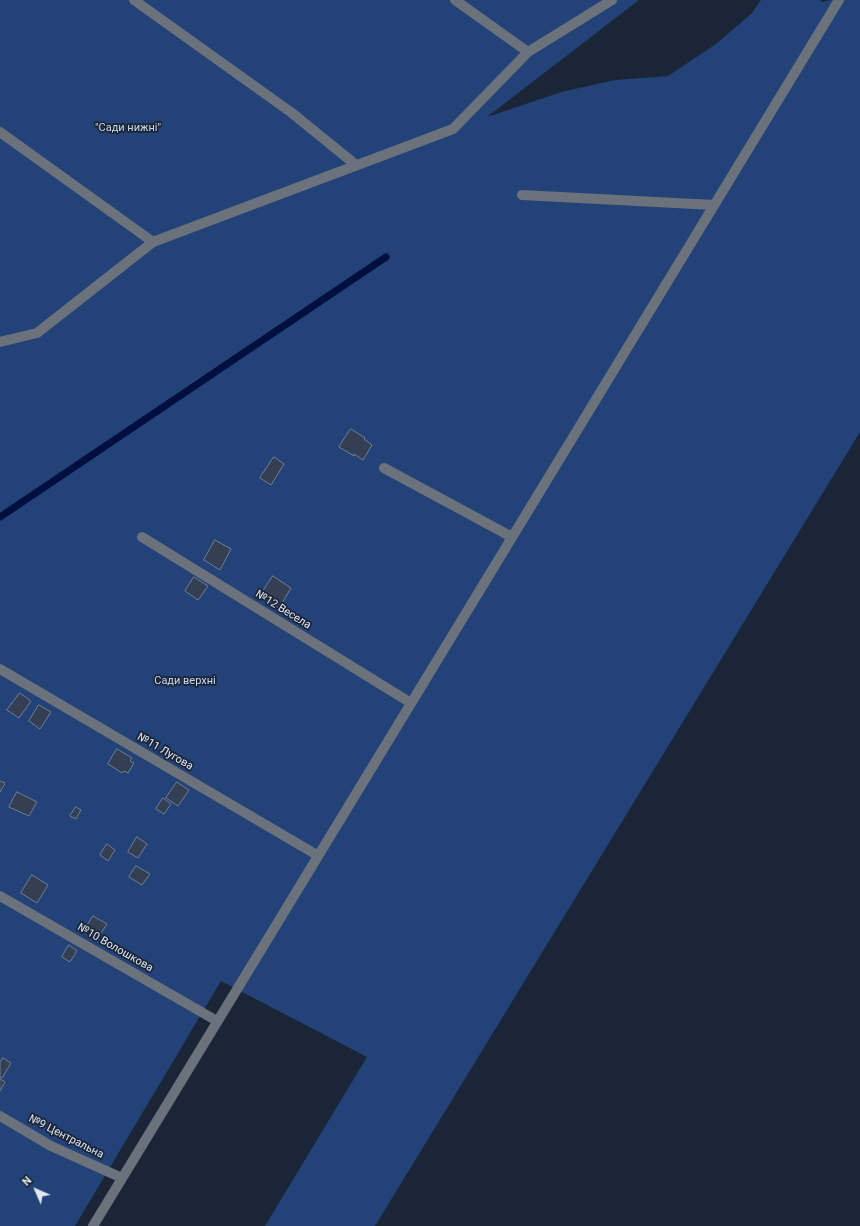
<!DOCTYPE html>
<html>
<head>
<meta charset="utf-8">
<style>
	body { margin:0 }
	#map { position:relative; width:860px; height:1226px; overflow:hidden; background:#1a2537; font-family:Roboto,sans-serif }
	canvas { display:block }
	.north { position:absolute; left:16px; top:1170px; width:40px; height:40px; -webkit-text-stroke:3px #1a2537; paint-order:stroke; rotate:315deg; font-size:11px; font-weight:700; line-height:16px; text-align:center; color:#e0e8f4 }
	.north::after { content:''; display:block; margin:auto; width:14px; height:18px; background:#e0e8f4; clip-path:polygon(50% 0,100% 100%,50% 72%,0 100%) }
</style>
</head>
<body>
<div id="map">
<canvas width="860" height="1226"></canvas>
<div class="north">N</div>
</div>
<script>
const g = document.querySelector('canvas').getContext('2d');
g.lineJoin = 'round';
function paint(path, color) { g.fillStyle = color; g.fill(path, 'evenodd'); }
function trace(path, color, width, dash) { g.strokeStyle = color; g.lineWidth = width; g.lineCap = dash ? 'butt' : 'round'; g.setLineDash(dash || []); g.stroke(path); }
function label(font, color, halo, rows, align = 'center') {
  g.font = font + ' Roboto,sans-serif'; g.lineWidth = 3.5; g.setLineDash([]); g.textBaseline = 'middle'; g.strokeStyle = halo; g.fillStyle = color; for (const [text, x, y, turn = 0] of rows) {
    g.save(); g.translate(x, y); g.rotate((+turn || 0) * Math.PI / 180); g.textAlign = isNaN(turn) ? turn : align; if (halo) g.strokeText(text, 0, 0); g.fillText(text, 0, 0); g.restore();
  }
}
const green = new Path2D(`
	M 0,0 L 639,0 L 487,117 L 561,92 L 615,80 L 668,76 L 716,44 L 752,13 L 761,0 L 821,0 L 821,2 L 831,0 L 860,0 L 860,432 L 375,1226 L 265,1226 L 367,1057 L 221,981 L 75,1226 L 0,1226 Z`);
const stream = new Path2D(`
	M 0,517 L 386,257`);
const building = new Path2D(`
	M 351,429 L 365,438 L 364,439 L 372,445 L 363,460 L 354,454 L 354,456 L 339,447 Z
	M 274,457 L 284,464 L 271,485 L 260,478 Z
	M 215,540 L 231,549 L 220,570 L 204,560 Z
	M 273,576 L 291,588 L 279,608 L 260,596 Z
	M 194,577 L 208,586 L 198,600 L 185,591 Z
	M 20,693 L 31,701 L 19,718 L 7,710 Z
	M 39,705 L 51,712 L 40,729 L 29,721 Z
	M 117,749 L 132,758 L 130,761 L 134,763 L 128,773 L 124,771 L 122,773 L 108,764 Z
	M 0,781 L 5,783 L 0,792 Z
	M 177,782 L 189,790 L 178,806 L 166,798 Z
	M 17,792 L 37,802 L 29,816 L 9,807 Z
	M 163,798 L 171,804 L 164,814 L 156,809 Z
	M 76,807 L 81,810 L 76,819 L 70,816 Z
	M 137,837 L 147,844 L 138,858 L 128,852 Z
	M 107,844 L 115,850 L 108,861 L 100,855 Z
	M 136,866 L 150,874 L 142,885 L 129,877 Z
	M 32,875 L 48,885 L 37,903 L 21,893 Z
	M 93,916 L 107,924 L 97,939 L 84,931 Z
	M 69,945 L 77,951 L 70,962 L 62,957 Z
	M 3,1058 L 11,1063 L 2,1078 L 0,1077 L 0,1063 Z
	M 0,1079 L 5,1082 L 0,1091 Z`);
const minor = new Path2D(`
	M 134,0 L 292,113 L 356,165
	M 455,0 L 528,52
	M 0,132 L 153,242
	M 522,195 L 714,205
	M 0,342 L 37,333 L 153,242 L 453,129 L 528,52 L 612,0
	M 384,468 L 512,537
	M 142,537 L 411,703
	M 0,669 L 317,855
	M 0,896 L 217,1021
	M 0,1116 L 51,1146 L 122,1178
	M 93,1226 L 839,0`);
const parkNames = [
	["\"Сади нижні\"",128,128],
	["Сади верхні",185,681]
];
const streetNames = [
	["№12 Весела",283,610,32],
	["№11 Лугова",165,752,30],
	["№10 Волошкова",115,948,30],
	["№9 Центральна",66,1137,27]
];
paint(green, '#234277');
trace(stream, '#000e40', 7);
paint(building, '#343f53');
trace(building, '#707e94', 1);
trace(minor, '#6c727c', 10);
label('11px', '#ccd8ec', '#1a2537', parkNames);
label('11px', '#e0e8f4', '#1a2537', streetNames);
</script>
</body>
</html>
